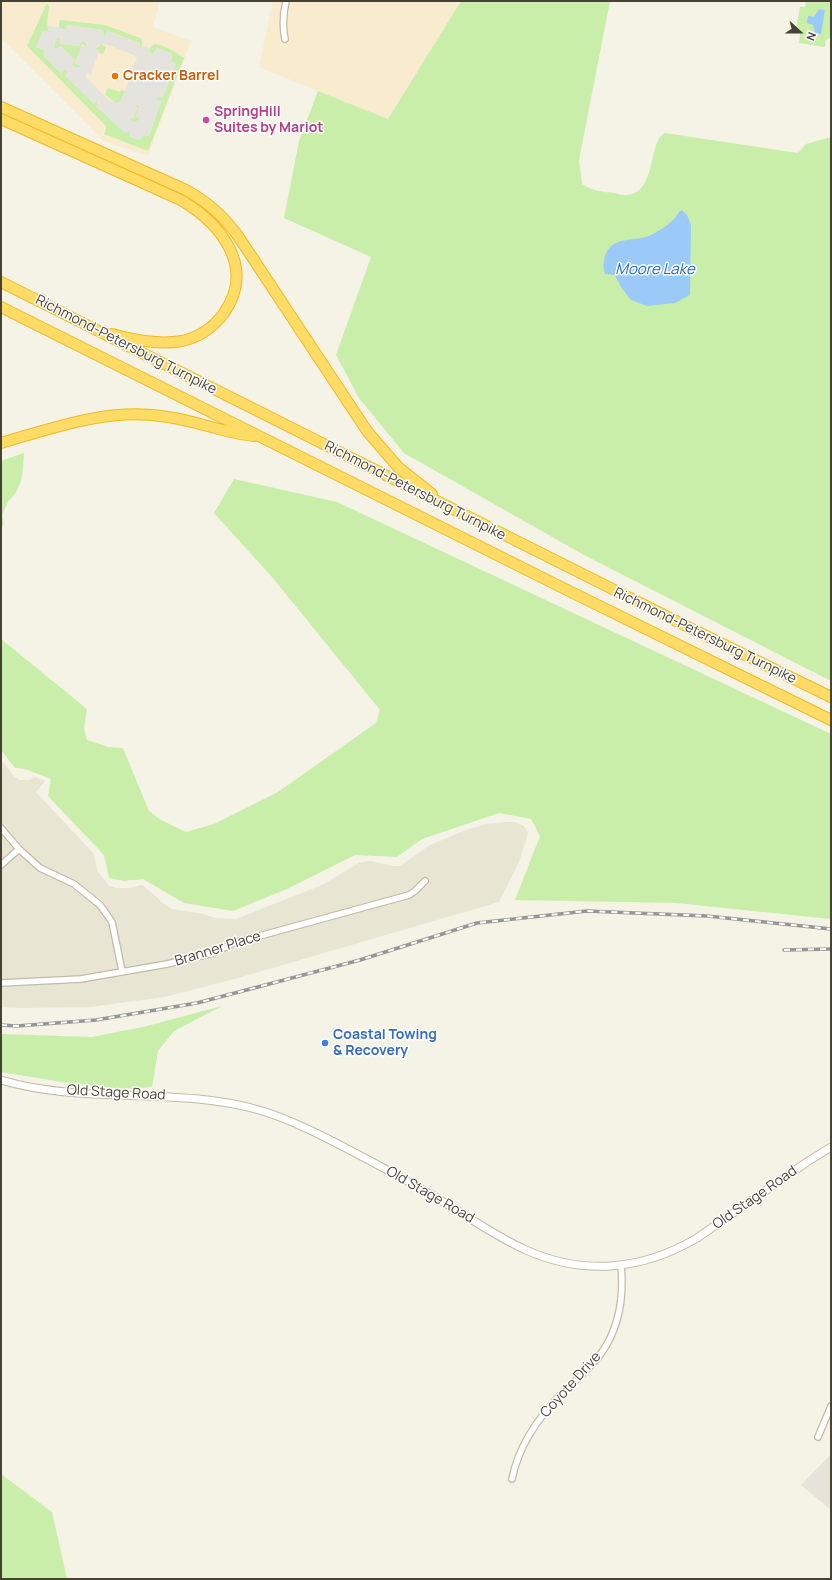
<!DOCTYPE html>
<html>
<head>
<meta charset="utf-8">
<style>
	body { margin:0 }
	#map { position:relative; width:832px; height:1580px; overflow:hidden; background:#f5f2e6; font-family:Manrope,sans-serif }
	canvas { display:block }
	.frame { position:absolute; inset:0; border:2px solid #484234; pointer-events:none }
	.north { position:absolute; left:780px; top:12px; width:40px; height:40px; -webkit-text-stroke:3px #fff; paint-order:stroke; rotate:111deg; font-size:11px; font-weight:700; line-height:16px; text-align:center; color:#484234 }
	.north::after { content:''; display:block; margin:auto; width:14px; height:18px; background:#484234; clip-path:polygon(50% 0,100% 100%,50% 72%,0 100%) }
</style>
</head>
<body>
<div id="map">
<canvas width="832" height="1580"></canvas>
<div class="frame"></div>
<div class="north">N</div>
</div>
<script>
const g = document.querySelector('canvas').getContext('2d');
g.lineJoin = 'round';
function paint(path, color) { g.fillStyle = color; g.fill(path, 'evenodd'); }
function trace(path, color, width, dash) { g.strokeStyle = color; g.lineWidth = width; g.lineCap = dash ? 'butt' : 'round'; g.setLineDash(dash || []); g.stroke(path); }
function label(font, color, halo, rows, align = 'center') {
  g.font = font + ' Manrope,sans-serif'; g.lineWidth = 3; g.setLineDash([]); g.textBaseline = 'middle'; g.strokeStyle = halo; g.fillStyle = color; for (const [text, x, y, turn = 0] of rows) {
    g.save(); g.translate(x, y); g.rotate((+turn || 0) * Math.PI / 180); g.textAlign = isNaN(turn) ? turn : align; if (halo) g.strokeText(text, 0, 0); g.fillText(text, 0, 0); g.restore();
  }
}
const residential = new Path2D(`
	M 1,760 L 15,777 L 20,780 L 30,780 L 35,777 L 45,781 L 36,792 L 93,853 L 98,872 L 109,886 L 116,888 L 130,888 L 142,885 L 157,897 L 161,902 L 172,909 L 203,914 L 215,918 L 236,919 L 322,885 L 359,863 L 364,862 L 371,861 L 392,866 L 400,866 L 430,845 L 466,830 L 486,824 L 505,822 L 515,822 L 524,826 L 528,833 L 519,862 L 499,902 L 238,978 L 165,997 L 90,1007 L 19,1008 L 1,1007 Z`);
const commercial = new Path2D(`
	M 1,1 L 160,1 L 153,27 L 191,41 L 148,156 L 104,141 L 1,38 Z
	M 273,1 L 461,1 L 388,119 L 259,67 Z`);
const industrial = new Path2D(`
	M 831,1454 L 831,1510 L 801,1485 Z`);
const green = new Path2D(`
	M 461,1 L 610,1 L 579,160 L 582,184 C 593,191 603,192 615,193 C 619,194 623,196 627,195 C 657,193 648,140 665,133 L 798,153 L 806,144 L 831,137 L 831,681 L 584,555 L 404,453 L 359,398 L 336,355 L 371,257 L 284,218 L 299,141 L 318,91 L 388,119 Z
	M 806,1 L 831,1 L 831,37 L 826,40 L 825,47 L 799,43 L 801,29 L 796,28 L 800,7 L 805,7 Z
	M 47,3 L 49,7 L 47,23 L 49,32 L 42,31 L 37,47 L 45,51 L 43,55 L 61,73 L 65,69 L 68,71 L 66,76 L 94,104 L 99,101 L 96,106 L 125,133 L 131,130 L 129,136 L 140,140 L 143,135 L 149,136 L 161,102 L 157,99 L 156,98 L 163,98 L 175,64 L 171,61 L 172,54 L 157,48 L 154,53 L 152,54 L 149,51 L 150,48 L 154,44 L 160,45 L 170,49 L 184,58 L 148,151 L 104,134 L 106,129 L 106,126 L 27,46 Z
	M 60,20 L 105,25 L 140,38 L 142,41 L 142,47 L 141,48 L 139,48 L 140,43 L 108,31 L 105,36 L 104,36 L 103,30 L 67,25 L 66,31 L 59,27 L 59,24 Z
	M 58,38 L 60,39 L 60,44 L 79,46 L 81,41 L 87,43 L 87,46 L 82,44 L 75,63 L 80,65 L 80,67 L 76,68 L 72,65 L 75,60 L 61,46 L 57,49 L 55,48 L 55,42 Z
	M 101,44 L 106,47 L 103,54 L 99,53 L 99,51 L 95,49 Z
	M 108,88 L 120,92 L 121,90 L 125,91 L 120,102 L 115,103 L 105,94 Z
	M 133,104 L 140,105 L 136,116 L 139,118 L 140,120 L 135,122 L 132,121 L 130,118 L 137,107 Z
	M 24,453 L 22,478 L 17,491 L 8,502 L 2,515 L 4,524 L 1,529 L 1,461 Z
	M 234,479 L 337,502 L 831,734 L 831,919 L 676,903 L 515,900 L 540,836 L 531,819 L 499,813 L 422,839 L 397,857 L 355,855 L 287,889 L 233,911 L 184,903 L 143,879 L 124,881 L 109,878 L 104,855 L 48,796 L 51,779 L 25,769 L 15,768 L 1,750 L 1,639 L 87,709 L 84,728 L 87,740 L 108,747 L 123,748 L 149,811 L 161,820 L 186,832 L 214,824 L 278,792 L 376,723 L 380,710 L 272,577 L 214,513 Z
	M 222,1006 L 174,1031 L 158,1051 L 152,1087 L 123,1089 L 68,1083 L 1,1072 L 1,1034 L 92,1037 L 143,1027 Z
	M 1,1474 L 52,1512 L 67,1579 L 1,1579 Z`);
const parking = new Path2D(`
	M 67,25 L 103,30 L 104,36 L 105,36 L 107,31 L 140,43 L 139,48 L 142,48 L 143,45 L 150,48 L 149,51 L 152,54 L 154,53 L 157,48 L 173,55 L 171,61 L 176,64 L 163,98 L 156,98 L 157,99 L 162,101 L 148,136 L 143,135 L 140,140 L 129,136 L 130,130 L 126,134 L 96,106 L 99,103 L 99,101 L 94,104 L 65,76 L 68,71 L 65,69 L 61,73 L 43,55 L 45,51 L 36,47 L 42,31 L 49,32 L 47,26 L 59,27 L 65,31 ZM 58,38 L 60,39 L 60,44 L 80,46 L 81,41 L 88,43 L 87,46 L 82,44 L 75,63 L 80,65 L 79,67 L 76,68 L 72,65 L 75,60 L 61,46 L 58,49 L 55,48 L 55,43 ZM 99,44 L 105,44 L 134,55 L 137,58 L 122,99 L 118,103 L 109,101 L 85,76 L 87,74 L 91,75 L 99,51 L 95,48 ZM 133,104 L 140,106 L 136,116 L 140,119 L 135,122 L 132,121 L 130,118 L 133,119 L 138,107 L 134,106 Z`);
const water = new Path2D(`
	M 819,9 L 825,10 L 821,34 L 815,33 L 813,25 L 807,23 L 808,16 L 814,17 Z
	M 682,210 L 687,215 L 691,225 L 690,295 L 675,303 L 647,306 L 631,300 L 621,287 L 615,275 L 605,274 C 603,268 603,263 605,256 C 614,233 635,244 653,234 C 661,230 668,225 674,219 C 677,216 678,212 682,210 Z`);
const minor = new Path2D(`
	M 285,39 C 282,25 283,14 286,1
	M 1,828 L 19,849 L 40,868 L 74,884 L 100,905 L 112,922 L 122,971
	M 1,865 L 19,849
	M 1,983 L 81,979 L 167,964 L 213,953 L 234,943 L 409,895 L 415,891 L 425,881
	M 818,1437 L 831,1406
	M 512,1479 C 519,1444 539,1416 564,1391 C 577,1379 592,1367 602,1352 C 620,1326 624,1296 621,1265`);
const tertiary = new Path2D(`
	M 1,1080 C 85,1105 175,1086 259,1110 C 287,1118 313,1131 338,1144 C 373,1162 408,1181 442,1201 C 470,1218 497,1237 526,1250 C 584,1276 643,1270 697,1238 L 807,1162 L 831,1147`);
const motorway = new Path2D(`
	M 1,107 L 186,190 C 208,202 225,217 240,239 L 367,431 L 398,467 L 432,494
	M 1,119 L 181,200 C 221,224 256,267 224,313 C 213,328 200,337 182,341 C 158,345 135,340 112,334
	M 1,282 L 692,629 L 831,697
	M 1,307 L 565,589 L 831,720
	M 1,443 C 56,427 110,407 168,417 C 197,421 224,433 254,436`);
const rail = new Path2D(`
	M 784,950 L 831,949
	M 1,1025 L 17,1026 L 96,1020 L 197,1003 L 360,960 L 477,923 L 587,911 L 707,916 L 831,929`);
const markers = [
	[115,76,4,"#e8710a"],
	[206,120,4,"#d1479c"],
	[325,1043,4,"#3f7fe0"]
];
const foodNames = [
	["Cracker Barrel",123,76]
];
const hotelNames = [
	["SpringHill",214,112],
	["Suites by Mariot",214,128]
];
const streetNames = [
	["Richmond-Petersburg Turnpike",126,345,27],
	["Richmond-Petersburg Turnpike",415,491,27],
	["Richmond-Petersburg Turnpike",705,636,26],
	["Branner Place",218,949,-17],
	["Old Stage Road",116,1093,3],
	["Old Stage Road",430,1195,30],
	["Old Stage Road",755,1198,-35],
	["Coyote Drive",571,1385,-48]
];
const shopNames = [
	["Coastal Towing",333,1035],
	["& Recovery",333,1051]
];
const waterNames = [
	["Moore Lake",655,270]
];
paint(residential, '#e9e5d3');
paint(commercial, '#f9ebce');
paint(industrial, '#e7e3da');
paint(green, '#c8eeaa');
paint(parking, '#e5e3de');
paint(water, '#9bc9f8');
trace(minor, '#c1bba7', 8);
trace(tertiary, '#c1bba7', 9);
trace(motorway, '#efb926', 12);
trace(minor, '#fff', 5.5);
trace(tertiary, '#fff', 7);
trace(motorway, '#ffdc66', 10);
trace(rail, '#969696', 3.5);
trace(rail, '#fff', 2, [6]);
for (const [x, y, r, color] of markers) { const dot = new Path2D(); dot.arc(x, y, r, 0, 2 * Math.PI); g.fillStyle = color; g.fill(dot); trace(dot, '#fff', 1.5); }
label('bold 14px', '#c56008', '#fff', foodNames, 'left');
label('bold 14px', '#b23c85', '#fff', hotelNames, 'left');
label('14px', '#484234', '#fff', streetNames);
label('bold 14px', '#366cbe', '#fff', shopNames, 'left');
label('italic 15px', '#216dc0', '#fff', waterNames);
</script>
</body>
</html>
